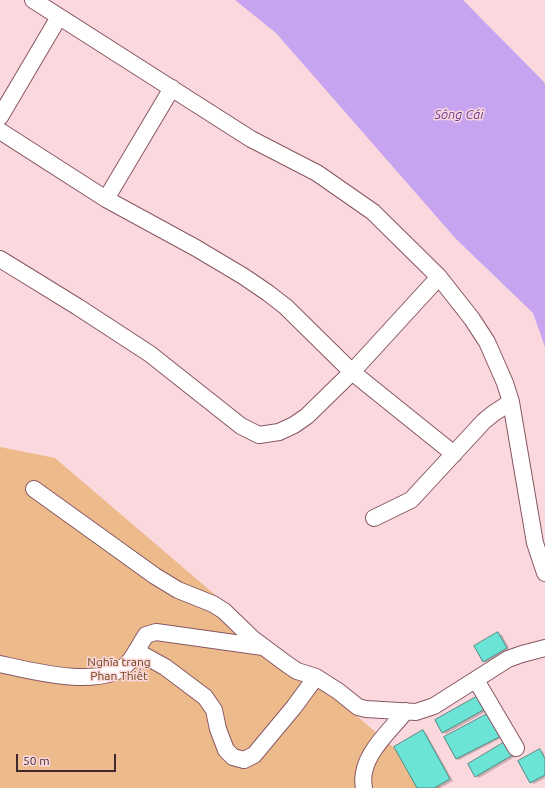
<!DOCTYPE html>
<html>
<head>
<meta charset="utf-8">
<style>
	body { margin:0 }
	#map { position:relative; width:545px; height:788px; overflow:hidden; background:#fbd8de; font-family:Ubuntu,sans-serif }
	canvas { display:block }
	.scale { position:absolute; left:16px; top:754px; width:100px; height:18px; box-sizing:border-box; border:2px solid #3f292e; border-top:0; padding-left:5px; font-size:12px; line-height:14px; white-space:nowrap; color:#3f292e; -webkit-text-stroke:3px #fbd8de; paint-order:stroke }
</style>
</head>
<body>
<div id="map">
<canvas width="545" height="788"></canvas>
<div class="scale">50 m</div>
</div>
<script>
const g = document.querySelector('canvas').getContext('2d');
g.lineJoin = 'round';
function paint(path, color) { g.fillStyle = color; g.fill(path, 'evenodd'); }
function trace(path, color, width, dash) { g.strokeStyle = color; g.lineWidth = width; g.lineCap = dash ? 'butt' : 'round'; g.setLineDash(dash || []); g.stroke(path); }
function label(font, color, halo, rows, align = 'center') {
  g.font = font + ' Ubuntu,sans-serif'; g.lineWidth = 3; g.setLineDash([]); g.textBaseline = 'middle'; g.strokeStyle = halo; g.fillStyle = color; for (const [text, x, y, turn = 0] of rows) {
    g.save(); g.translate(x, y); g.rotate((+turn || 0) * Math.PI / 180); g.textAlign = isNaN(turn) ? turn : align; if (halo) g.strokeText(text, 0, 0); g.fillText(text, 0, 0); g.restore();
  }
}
const green = new Path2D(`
	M 0,447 L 55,458 L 441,788 L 0,788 Z`);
const water = new Path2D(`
	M 235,0 L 463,0 L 543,81 L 545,84 L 545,347 L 533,313 L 456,239 L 276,33 Z`);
const shadow = new Path2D(`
	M 498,634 L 502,635 L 510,650 L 487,663 L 484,661 Z
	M 478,698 L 487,711 L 446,734 L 443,732 Z
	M 423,731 L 426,733 L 453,781 L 440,788 L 419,788 Z
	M 505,736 L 459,760 L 456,759 L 445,737 Z
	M 508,741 L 518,755 L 479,778 L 476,776 Z
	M 540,750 L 543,752 L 545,756 L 545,778 L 534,784 L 531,782 Z`);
const building = new Path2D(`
	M 498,632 L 507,648 L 483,662 L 474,646 Z
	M 478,696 L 485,709 L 442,733 L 435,720 Z
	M 491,712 L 503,735 L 456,759 L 444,737 Z
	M 423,730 L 450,779 L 434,788 L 417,788 L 394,747 Z
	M 508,740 L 516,753 L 475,777 L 468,764 Z
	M 540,749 L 545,759 L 545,775 L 530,783 L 518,761 Z`);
const minor = new Path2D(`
	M 33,0 L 251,139 L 317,173 L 373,212 L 439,277 L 472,319 L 487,342 L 505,383 L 511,402 L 535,543 L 545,573
	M 0,117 L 59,17
	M 0,131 L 106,199 L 196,248 L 243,276 L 268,293 L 286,307 L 352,372 L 454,454
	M 106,199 L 172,88
	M 0,259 L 78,307 L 150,354 L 241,426 L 259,435 L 279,432 L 294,425 L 307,416 L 352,372 L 439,277
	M 34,489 L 155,576 L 178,590 L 213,604 L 224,611 L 253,639 L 288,665 L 297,671 L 316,677 L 338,691 L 358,707 L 366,709 L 416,712 L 434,706 L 508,659 L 522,654 L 545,648
	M 374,518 L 411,500 L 484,421 L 494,413 L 511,402
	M 136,651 L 165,667 L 205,697 L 214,710 L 218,729 L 226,750 L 233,757 L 244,760 L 254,755 L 294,707 L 316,677
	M 0,664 C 32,671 103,690 128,663 C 135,655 140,644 146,635 L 156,632 L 263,647
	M 476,680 L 516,748
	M 364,788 C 358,758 388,733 406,711`);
const parkNames = [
	["Nghĩa trang",119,662],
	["Phan Thiết",119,676]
];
const waterNames = [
	["Sông Cái",459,115]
];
paint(green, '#edbb8b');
paint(water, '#c7a4ef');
paint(shadow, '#0003');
paint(building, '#6be3d5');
trace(building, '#4d8c84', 1);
trace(minor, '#885762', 18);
trace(minor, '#fff', 16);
label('12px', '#714717', '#fbd8de', parkNames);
label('italic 13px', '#673a91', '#fbd8de', waterNames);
</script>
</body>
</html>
